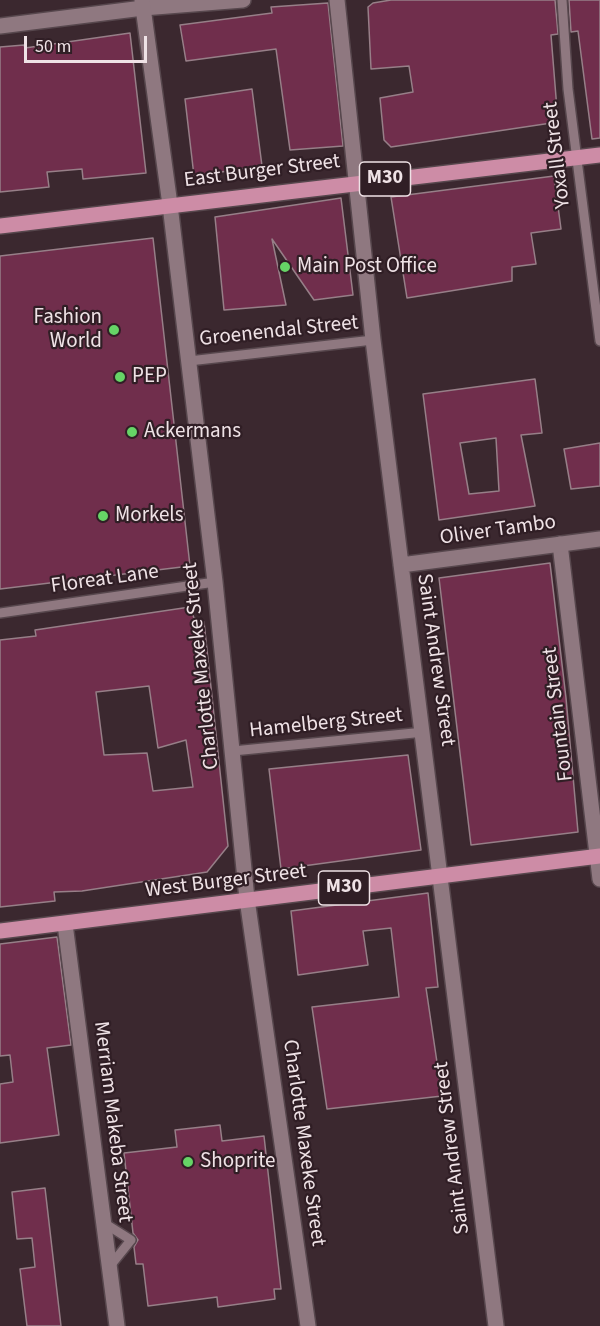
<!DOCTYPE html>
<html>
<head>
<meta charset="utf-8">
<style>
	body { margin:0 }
	#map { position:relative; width:600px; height:1326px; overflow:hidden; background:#3b282f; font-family:"Source Sans 3",sans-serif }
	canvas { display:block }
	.scale { position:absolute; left:24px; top:36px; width:123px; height:27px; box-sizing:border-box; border:3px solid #efe2e6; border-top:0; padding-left:8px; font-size:18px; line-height:21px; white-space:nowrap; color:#efe2e6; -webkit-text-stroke:4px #301e25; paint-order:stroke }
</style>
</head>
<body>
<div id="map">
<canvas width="600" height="1326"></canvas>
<div class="scale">50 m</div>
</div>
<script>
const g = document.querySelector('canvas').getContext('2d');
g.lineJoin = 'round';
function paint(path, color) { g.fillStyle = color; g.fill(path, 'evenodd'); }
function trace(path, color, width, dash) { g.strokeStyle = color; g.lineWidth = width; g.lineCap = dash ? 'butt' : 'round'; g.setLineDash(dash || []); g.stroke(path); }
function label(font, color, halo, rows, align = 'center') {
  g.font = font + ' "Source Sans 3",sans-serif'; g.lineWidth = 4.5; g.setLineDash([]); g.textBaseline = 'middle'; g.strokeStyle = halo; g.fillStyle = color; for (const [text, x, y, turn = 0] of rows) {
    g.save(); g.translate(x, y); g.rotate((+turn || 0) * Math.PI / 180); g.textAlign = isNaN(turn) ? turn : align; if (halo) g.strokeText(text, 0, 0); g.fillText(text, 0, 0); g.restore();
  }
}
const building = new Path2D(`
	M 391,0 L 555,0 L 558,34 L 551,35 L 558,122 L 391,147 L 384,140 L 380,98 L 413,92 L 409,66 L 371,69 L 368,7 L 373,3 Z
	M 569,0 L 600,0 L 600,138 L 592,139 L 578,31 L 571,32 Z
	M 328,3 L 343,146 L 290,150 L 276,49 L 186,61 L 180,25 L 272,13 L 271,7 Z
	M 130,33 L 146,173 L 83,179 L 82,169 L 47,172 L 49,187 L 0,192 L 0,47 L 24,45 L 25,48 Z
	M 252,89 L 262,166 L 194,176 L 185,99 Z
	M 554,176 L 561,229 L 531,233 L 536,264 L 512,267 L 512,281 L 407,298 L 391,197 Z
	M 341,198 L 353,295 L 314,300 L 272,239 L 286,305 L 224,310 L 215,217 Z
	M 153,238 L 190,566 L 0,589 L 0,256 Z
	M 535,379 L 542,433 L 521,435 L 535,506 L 439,520 L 423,394 ZM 496,438 L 499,491 L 469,494 L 460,443 Z
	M 600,443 L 600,486 L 571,489 L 564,449 Z
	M 550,563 L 566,698 L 578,832 L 471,845 L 439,578 Z
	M 190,607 L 194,618 L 204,622 L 228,846 L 207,872 L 82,891 L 54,892 L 55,901 L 0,907 L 0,640 L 36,636 L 35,630 ZM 149,686 L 158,748 L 186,740 L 193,787 L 153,791 L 147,753 L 104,755 L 96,692 Z
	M 408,755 L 421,850 L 281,869 L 269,769 Z
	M 428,893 L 438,987 L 426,988 L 442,1096 L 327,1109 L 312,1007 L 399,997 L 391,928 L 363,931 L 368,965 L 298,975 L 291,911 Z
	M 57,937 L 71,1045 L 47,1048 L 59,1135 L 0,1143 L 0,1084 L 13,1082 L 10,1055 L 0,1056 L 0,944 Z
	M 220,1125 L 222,1141 L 264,1136 L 281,1289 L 274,1289 L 275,1299 L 218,1307 L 217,1297 L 148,1306 L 143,1264 L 136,1264 L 134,1247 L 138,1240 L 133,1233 L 124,1153 L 177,1147 L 175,1130 Z
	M 45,1188 L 61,1326 L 27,1326 L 20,1269 L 35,1267 L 32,1238 L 17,1239 L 12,1192 Z`);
const service = new Path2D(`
	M 562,0 L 568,89 L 600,341
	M 189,361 L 373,340
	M 0,613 L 215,582
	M 233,751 L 424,732
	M 104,1223 L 131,1240 L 110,1266`);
const minor = new Path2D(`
	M 0,26 L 143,8 L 243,0
	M 560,544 L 600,879
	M 65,924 L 117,1326`);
const tertiary = new Path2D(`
	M 142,0 L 170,205 L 215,582 L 247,899 L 308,1326
	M 337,0 L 373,340 L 496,1326
	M 401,565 L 600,539`);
const primary = new Path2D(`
	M 0,226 L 600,155
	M 0,931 L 600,856`);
const markers = [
	[285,267,6,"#66d466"],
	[114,330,6,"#66d466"],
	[120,377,6,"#66d466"],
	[132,432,6,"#66d466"],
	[103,516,6,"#66d466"],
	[188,1162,6,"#66d466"]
];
const shields = [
	[385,179,51],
	[344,888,51]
];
const shieldNames = [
	["M30",385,179],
	["M30",344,888]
];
const streetNames = [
	["Yoxall Street",558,155,-97],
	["East Burger Street",262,172,-7],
	["Groenendal Street",279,332,-6],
	["Oliver Tambo",498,531,-8],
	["Floreat Lane",105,580,-8],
	["Saint Andrew Street",435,660,82],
	["Charlotte Maxeke Street",202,666,-96],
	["Fountain Street",559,714,-97],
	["Hamelberg Street",326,724,-6],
	["West Burger Street",226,882,-7],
	["Merriam Makeba Street",112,1122,83],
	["Charlotte Maxeke Street",303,1143,82],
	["Saint Andrew Street",453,1148,-97]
];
const poiNames = [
	["Main Post Office",297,267],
	["Fashion",102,318,"right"],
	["World",102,342,"right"],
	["PEP",132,377],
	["Ackermans",144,432],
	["Morkels",115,516],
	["Shoprite",200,1162]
];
paint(building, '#702e4c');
trace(building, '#977f88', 1.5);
trace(service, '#57474d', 12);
trace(minor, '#57474d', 18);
trace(tertiary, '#57474d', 18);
trace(primary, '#57474d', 18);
trace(service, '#8f7880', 9);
trace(minor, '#8f7880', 15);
trace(tertiary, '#8f7880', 15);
trace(primary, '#cd8ca6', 15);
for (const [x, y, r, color] of markers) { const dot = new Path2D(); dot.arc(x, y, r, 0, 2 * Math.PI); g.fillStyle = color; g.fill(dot); trace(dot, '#301e25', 2); }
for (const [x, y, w] of shields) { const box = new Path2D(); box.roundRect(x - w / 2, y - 17, w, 34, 4.5); g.fillStyle = '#301e25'; g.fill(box); trace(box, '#efe2e6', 1.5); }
label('bold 20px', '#efe2e6', null, shieldNames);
label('21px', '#efe2e6', '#301e25', streetNames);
label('21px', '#efe2e6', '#301e25', poiNames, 'left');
</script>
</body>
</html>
